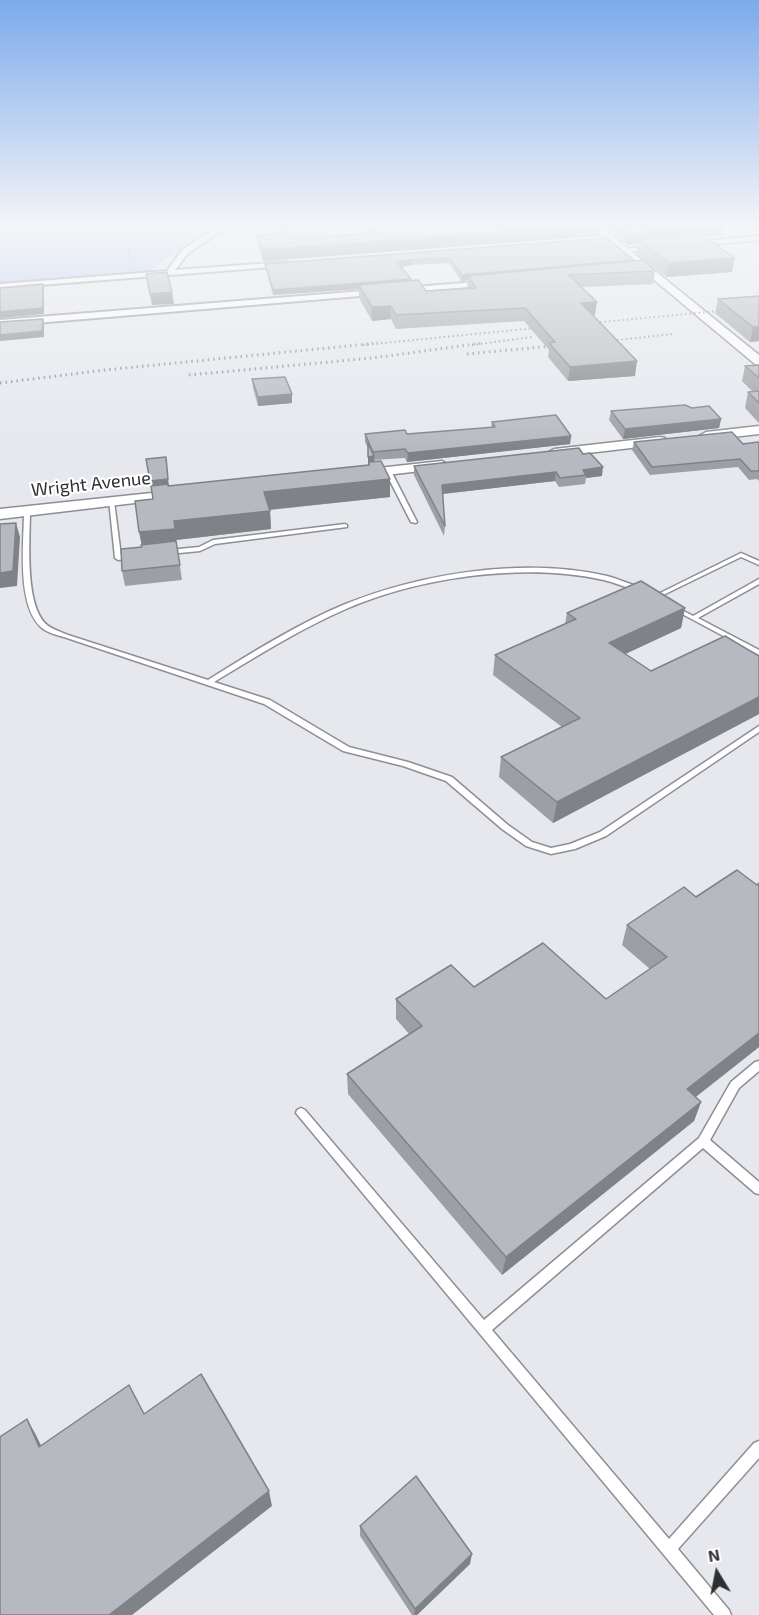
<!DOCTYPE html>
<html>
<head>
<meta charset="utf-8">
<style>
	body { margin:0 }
	#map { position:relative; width:759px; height:1615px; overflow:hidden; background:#e6e8ee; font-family:"Exo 2",sans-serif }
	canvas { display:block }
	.north { position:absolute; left:687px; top:1543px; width:60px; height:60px; -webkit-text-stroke:4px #fff; paint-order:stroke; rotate:350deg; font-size:16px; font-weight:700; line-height:24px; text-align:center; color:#2e2f31 }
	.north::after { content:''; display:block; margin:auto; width:21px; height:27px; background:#2e2f31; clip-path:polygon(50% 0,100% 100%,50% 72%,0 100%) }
</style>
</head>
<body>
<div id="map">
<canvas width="759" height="1615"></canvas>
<div class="north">N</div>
</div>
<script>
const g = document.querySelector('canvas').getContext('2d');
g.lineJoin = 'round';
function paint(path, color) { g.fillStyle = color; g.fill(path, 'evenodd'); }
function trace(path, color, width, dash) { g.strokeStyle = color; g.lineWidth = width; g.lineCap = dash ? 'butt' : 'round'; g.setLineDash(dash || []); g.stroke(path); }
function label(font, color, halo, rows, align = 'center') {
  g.font = font + ' "Exo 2",sans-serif'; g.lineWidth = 4.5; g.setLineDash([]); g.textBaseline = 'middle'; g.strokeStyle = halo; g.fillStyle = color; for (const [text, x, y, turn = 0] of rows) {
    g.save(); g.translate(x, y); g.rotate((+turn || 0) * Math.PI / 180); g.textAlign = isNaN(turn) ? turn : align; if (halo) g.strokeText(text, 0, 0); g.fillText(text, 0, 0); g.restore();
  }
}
const green = new Path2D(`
	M 72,224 L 219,224 L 208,229 L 149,272 L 0,283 L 0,231 Z`);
const path = new Path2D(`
	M 15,236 C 29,234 43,234 57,232 C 82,228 102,222 127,229 L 129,257 L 135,263`);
const service = new Path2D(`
	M 388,469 L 391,471 L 417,522 L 416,523 L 411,522 L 385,471 Z
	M 109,500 L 114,501 L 121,556 L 132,555 L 135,557 L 134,558 L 118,560 L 115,558 Z
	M 27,509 L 30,511 C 30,539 24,605 47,625 C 53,630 62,632 68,635 L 208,680 C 251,653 296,625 343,605 C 422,573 523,557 607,576 C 618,579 630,584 641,588 L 642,589 L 639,591 C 627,588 616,583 604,580 C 525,562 419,577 346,609 C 300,629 257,656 214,682 L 270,700 L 349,747 L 408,762 L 452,777 L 508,825 L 532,842 L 551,848 L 570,844 L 600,832 L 759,726 L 759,732 L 606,836 L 575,849 L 551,854 L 548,853 L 526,846 L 502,829 L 446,781 L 403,766 L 343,751 L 264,704 L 64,637 C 57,635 48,633 42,628 C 16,606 24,542 24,511 Z
	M 345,524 L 347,525 L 347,527 L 215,544 L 200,551 L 169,554 L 166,552 L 169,550 L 199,547 L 213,540 Z
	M 741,553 L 759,561 L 759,565 L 741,557 L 657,598 L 655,599 L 652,597 Z
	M 759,579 L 759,584 L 698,618 L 759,650 L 759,655 L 671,608 L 672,607 L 676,607 L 693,616 Z
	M 759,1061 L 759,1071 L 739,1088 L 710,1140 L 759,1182 L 759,1194 L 755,1193 L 703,1148 L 492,1330 L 669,1539 L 754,1443 L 759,1441 L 759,1458 L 678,1549 L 729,1610 L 731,1615 L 714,1615 L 296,1113 L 297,1110 L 301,1108 L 305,1110 L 484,1320 L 699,1138 L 731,1082 L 755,1062 Z`);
const minor = new Path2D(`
	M 223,224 L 232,224 L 188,253 L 175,270 L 286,262 L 290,264 L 286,266 L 0,288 L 0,284 L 167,271 L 182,250 Z
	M 759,236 L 759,240 L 692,246 L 688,244 L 692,242 Z
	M 660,245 L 663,245 L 663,249 L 622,252 L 618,250 Z
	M 489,281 L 493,283 L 492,285 L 0,326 L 0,320 Z`);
const tertiary = new Path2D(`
	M 587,224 L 597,224 L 759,355 L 759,365 L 755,364 Z
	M 759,426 L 759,434 L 706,440 L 699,436 L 706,432 Z
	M 660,437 L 665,438 L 667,441 L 665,444 L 554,457 L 547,453 L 554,449 Z
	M 442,461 L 449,465 L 447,468 L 360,478 L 353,474 L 360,470 Z
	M 180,490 L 185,491 L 187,494 L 185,497 L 0,519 L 0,509 Z`);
const trunk = new Path2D(`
	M 0,224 L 16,224 L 0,229 Z`);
const railFar1 = new Path2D(`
	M 582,324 L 759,307
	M 599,342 L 673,334
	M 363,345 L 546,327
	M 472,345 L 532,337`);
const rail = new Path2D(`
	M 467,354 L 563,345
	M 189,375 L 372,358 L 483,343
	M 0,383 L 105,370 L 378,343`);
const wall = new Path2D(`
	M 274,224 L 321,224 L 326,236 L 368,234 L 361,224 L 599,225 L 597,236 L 263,261 L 258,246 L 257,235 L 278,233 Z
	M 601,224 L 724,224 L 722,235 L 705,237 L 732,272 L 666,277 L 636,253 L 638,244 L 627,245 Z
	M 607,238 L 633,261 L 655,271 L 653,284 L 582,287 L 595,315 L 593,316 L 635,376 L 568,381 L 548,357 L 549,350 L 524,321 L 396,329 L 391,319 L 372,321 L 359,298 L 359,289 L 273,295 L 266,270 L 265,264 ZM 449,263 L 461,281 L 468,280 L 467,288 L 426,291 L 411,281 L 411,279 L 401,267 L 411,265 Z
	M 759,296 L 759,341 L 750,342 L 715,313 L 718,299 Z
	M 759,365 L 759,423 L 745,408 L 748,392 L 753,392 L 742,381 L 745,366 Z
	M 252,379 L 292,403 L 258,406 L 253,388 Z
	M 692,408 L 721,419 L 719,428 L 623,439 L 609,420 L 611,411 Z
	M 492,422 L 571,436 L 570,444 L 407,462 L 405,458 L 374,460 L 390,479 L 390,497 L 270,510 L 271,529 L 176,540 L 182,580 L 125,586 L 122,571 L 142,547 L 135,501 L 153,499 L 146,459 L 169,486 L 368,465 L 368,448 L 365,442 L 365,434 L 407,434 L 491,428 Z
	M 634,442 L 759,443 L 759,481 L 757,479 L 749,480 L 738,467 L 650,475 L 632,450 Z
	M 583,454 L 602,476 L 586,478 L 585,484 L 559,487 L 555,481 L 442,494 L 445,526 L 444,536 L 414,475 L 414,466 Z
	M 685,608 L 681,628 L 625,654 L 651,671 L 759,656 L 759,714 L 553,823 L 499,777 L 501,757 L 562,727 L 493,675 L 495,655 L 565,624 L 567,613 Z
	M 684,887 L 759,1047 L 696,1097 L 701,1102 L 694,1121 L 502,1275 L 348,1094 L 347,1074 L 409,1034 L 396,1019 L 396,999 L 474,987 L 606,999 L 650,969 L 622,945 L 627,925 Z
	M 360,1526 L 470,1564 L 417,1615 L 412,1615 L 360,1536 Z`);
const shadedWall = new Path2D(`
	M 724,224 L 722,235 L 688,238 L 638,239 L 638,244 L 627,245 L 628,234 Z
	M 599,225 L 597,236 L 263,261 L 262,250 Z
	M 735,258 L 732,272 L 666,277 L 669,263 Z
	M 411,260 L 411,265 L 397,268 L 397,262 Z
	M 634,260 L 633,265 L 468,276 L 468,280 L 461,281 L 462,275 Z
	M 411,279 L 411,285 L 359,285 L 359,289 L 273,295 L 273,290 Z
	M 43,284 L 44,290 L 44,314 L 0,318 L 0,312 Z
	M 172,292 L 174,304 L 152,305 L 150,294 Z
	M 597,302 L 595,315 L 579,317 L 581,303 Z
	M 391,306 L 391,319 L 372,321 L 372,307 Z
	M 43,319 L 44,325 L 44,337 L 0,341 L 0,335 Z
	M 753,327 L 759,327 L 759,341 L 750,342 Z
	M 637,361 L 635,376 L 568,381 L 570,367 Z
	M 292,394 L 292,403 L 258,406 L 258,397 Z
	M 721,419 L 719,428 L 623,439 L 625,429 Z
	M 571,436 L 570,444 L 407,462 L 408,453 Z
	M 374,456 L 375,466 L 368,466 L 368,457 Z
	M 167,466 L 169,488 L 152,490 L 150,481 Z
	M 603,467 L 602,476 L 586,478 L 586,475 L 583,470 Z
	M 556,472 L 555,481 L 442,494 L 442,485 Z
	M 390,479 L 390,497 L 265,510 L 264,492 Z
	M 270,511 L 271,529 L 176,540 L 177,547 L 143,551 L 139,532 L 174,521 Z
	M 16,523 L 20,537 L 17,586 L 0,588 L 0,573 Z
	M 685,608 L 681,628 L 606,663 L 609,643 Z
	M 759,697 L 759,714 L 553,823 L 557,802 Z
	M 759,1033 L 759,1047 L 680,1109 L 687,1089 Z
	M 701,1102 L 694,1121 L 502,1275 L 506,1257 Z
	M 27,1419 L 36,1435 L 49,1462 L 39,1447 Z
	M 269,1491 L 272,1506 L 132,1615 L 109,1615 Z
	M 472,1554 L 470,1564 L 417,1615 L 414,1615 L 415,1609 Z`);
const building = new Path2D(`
	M 278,224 L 321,224 L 326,236 L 376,233 L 369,224 L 599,225 L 262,250 L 257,235 L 281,233 Z
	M 616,224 L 724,224 L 688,228 L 690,229 L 628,234 Z
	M 701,234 L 735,258 L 669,263 L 638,239 Z
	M 607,238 L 634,260 L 462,275 L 449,258 L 411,260 L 397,262 L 411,279 L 273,290 L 265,264 Z
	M 644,260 L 655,271 L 569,275 L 597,302 L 581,303 L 637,361 L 570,367 L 549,343 L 555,342 L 525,308 L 396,315 L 391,306 L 372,307 L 359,285 L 418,280 L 426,291 L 476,288 L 468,276 Z
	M 167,272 L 172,292 L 150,294 L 146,274 Z
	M 43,284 L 43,308 L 0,312 L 0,288 Z
	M 759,296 L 759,327 L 753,327 L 718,299 Z
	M 43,319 L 42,331 L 0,335 L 0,322 Z
	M 759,365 L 759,378 L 745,366 Z
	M 285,377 L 292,394 L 258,397 L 252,379 Z
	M 759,391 L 759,403 L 748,392 Z
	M 685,405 L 692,408 L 709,406 L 721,419 L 625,429 L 611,411 Z
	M 556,415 L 571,436 L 408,453 L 405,449 L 373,452 L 365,434 L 405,430 L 407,434 L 495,427 L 492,422 Z
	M 732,432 L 743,444 L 758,442 L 759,443 L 759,471 L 751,471 L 740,459 L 652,467 L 634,442 Z
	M 368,443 L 374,456 L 368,457 Z
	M 579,448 L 583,454 L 590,453 L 603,467 L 583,470 L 586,475 L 560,478 L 556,472 L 442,485 L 445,526 L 414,466 Z
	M 166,457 L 168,479 L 150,481 L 146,459 Z
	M 381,461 L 390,479 L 264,492 L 270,511 L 174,521 L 175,529 L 139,532 L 135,501 L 153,499 L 151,486 L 168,484 L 168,486 L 369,465 L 369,462 Z
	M 16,523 L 13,571 L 0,573 L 0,524 Z
	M 176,541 L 180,565 L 122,571 L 121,549 L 142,547 L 141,545 Z
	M 641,581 L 685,608 L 609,643 L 651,671 L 725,636 L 759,656 L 759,697 L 557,802 L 501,757 L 580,718 L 495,655 L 576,619 L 567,613 Z
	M 737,870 L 757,885 L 759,883 L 759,1033 L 687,1089 L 701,1102 L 506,1257 L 347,1074 L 422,1026 L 396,999 L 451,965 L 474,987 L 543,943 L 606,999 L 667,957 L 627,925 L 684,887 L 696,897 Z
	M 201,1374 L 269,1491 L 109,1615 L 0,1615 L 0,1437 L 27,1419 L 39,1447 L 129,1385 L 144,1414 Z
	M 416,1476 L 472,1554 L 415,1609 L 360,1526 Z`);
const farStreetnames = [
	["Wright Avenue",91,484,-6]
];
paint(green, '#b2c6f5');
trace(service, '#8d8f95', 3);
trace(minor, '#8d8f95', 4);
trace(tertiary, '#8d8f95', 3);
trace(trunk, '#7e8db2', 4);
trace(path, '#87898c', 1.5, [1, 2]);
paint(service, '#fff');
paint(minor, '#fff');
paint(tertiary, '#fff');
paint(trunk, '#baccfa');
trace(railFar1, '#8b8c91', 2, [1.5, 3]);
trace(rail, '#8b8c91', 3, [1.5, 4]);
paint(wall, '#9d9fa4');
paint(shadedWall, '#7f8286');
paint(building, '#b6b9bf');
trace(building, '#7f8286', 1.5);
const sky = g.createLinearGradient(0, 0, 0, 451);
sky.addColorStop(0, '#7caaeb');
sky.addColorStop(0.5, '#f4f5f7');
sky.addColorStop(1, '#f4f5f700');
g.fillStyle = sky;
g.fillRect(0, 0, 759, 451);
label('18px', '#2e2f31', '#fff', farStreetnames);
</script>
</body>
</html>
